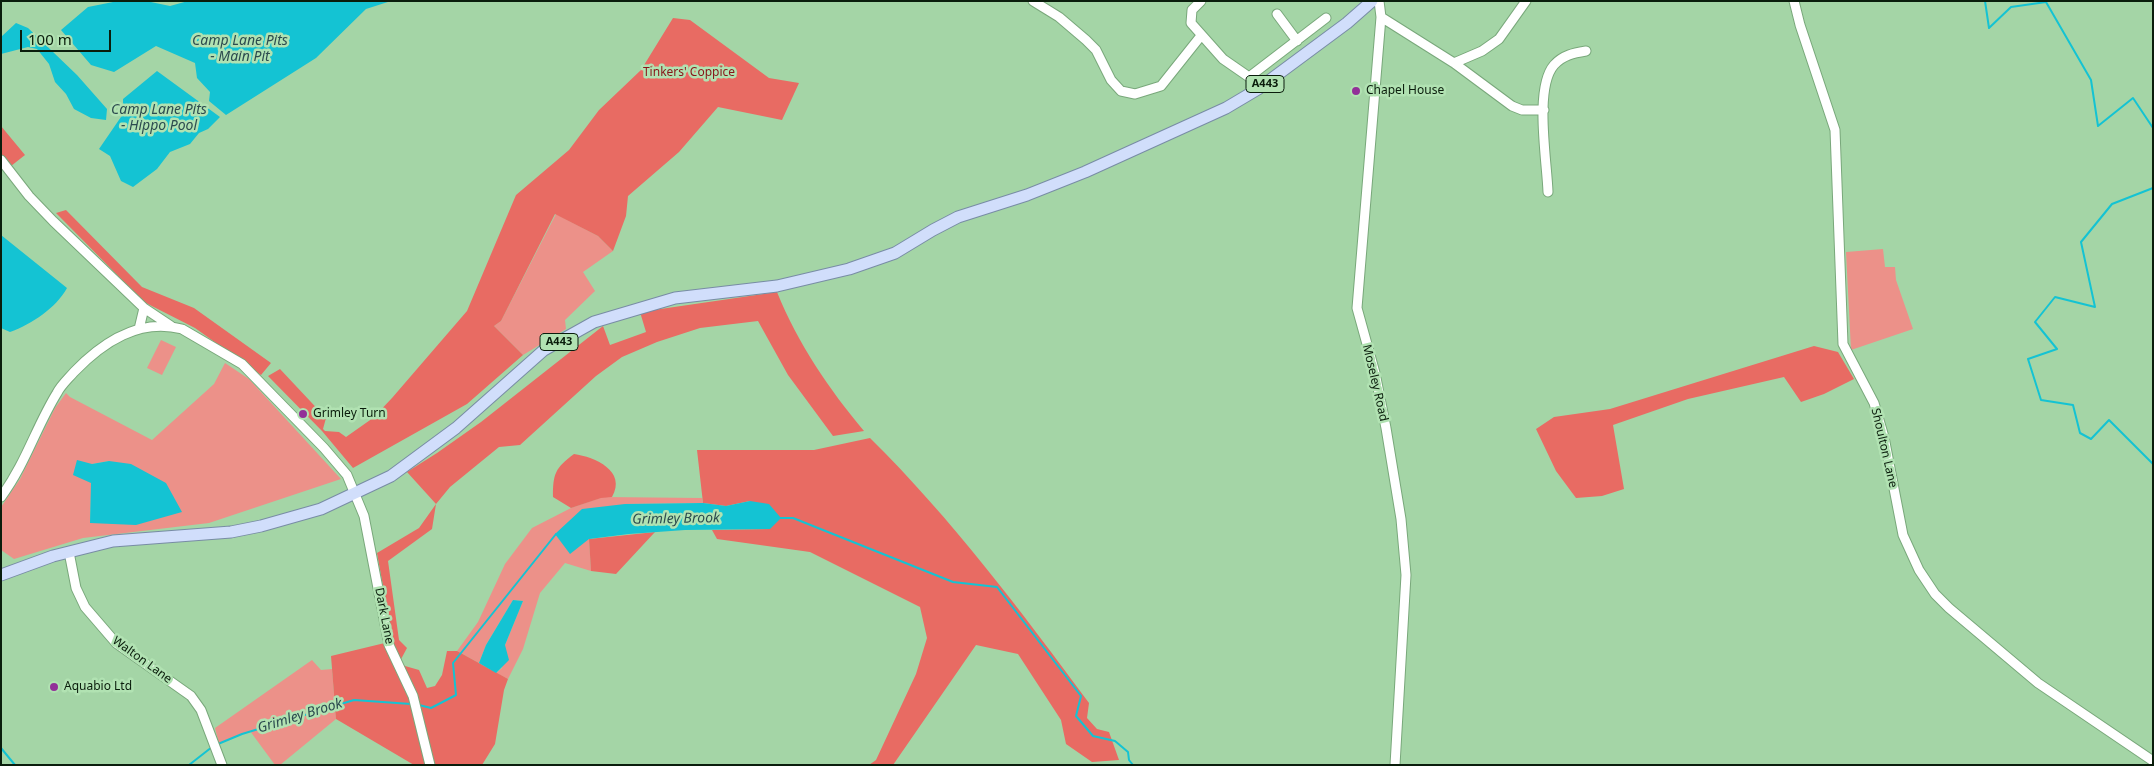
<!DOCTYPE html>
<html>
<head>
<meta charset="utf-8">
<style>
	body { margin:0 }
	#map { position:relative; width:2154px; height:766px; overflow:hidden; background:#a4d5a6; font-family:"Noto Sans",sans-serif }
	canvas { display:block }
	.frame { position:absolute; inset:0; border:2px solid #0a1d0c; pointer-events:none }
	.scale { position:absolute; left:20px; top:30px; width:91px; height:22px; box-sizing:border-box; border:2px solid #0a1d0c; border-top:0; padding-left:6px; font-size:15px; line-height:18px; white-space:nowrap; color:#0a1d0c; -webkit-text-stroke:4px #b1e2b2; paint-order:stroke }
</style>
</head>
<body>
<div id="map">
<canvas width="2154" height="766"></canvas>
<div class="frame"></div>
<div class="scale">100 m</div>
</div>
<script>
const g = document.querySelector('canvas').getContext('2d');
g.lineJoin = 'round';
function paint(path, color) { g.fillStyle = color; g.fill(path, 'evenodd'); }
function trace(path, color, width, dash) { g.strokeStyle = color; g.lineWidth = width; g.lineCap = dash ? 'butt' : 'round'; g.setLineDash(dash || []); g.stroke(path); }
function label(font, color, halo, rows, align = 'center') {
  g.font = font + ' "Noto Sans",sans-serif'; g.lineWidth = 5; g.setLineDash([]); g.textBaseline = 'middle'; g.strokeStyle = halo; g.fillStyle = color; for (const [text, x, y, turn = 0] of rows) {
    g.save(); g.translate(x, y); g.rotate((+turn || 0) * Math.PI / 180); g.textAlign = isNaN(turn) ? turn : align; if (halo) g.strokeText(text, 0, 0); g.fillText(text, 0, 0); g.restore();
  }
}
const green = new Path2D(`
	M 556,214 L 598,236 L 613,251 L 583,272 L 595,291 L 565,320 L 566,329 L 523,355 L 494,326 L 501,321 Z
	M 1883,249 L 1885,267 L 1895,267 L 1896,280 L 1913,329 L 1851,350 L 1846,252 Z
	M 161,340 L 176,347 L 162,375 L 147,368 Z
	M 225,363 L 249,379 L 341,479 L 209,523 L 83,538 L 14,559 L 1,550 L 1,507 L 20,479 L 55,408 L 66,393 L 70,397 L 152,440 L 214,384 ZM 109,461 L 90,523 L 92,464 Z
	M 603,497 L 702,498 L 703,503 L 625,504 L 589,539 L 591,571 L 565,563 L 540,593 L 523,649 L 508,679 L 496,673 L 502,668 L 505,645 L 523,601 L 513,600 L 486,645 L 479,663 L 457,651 L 478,622 L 505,564 L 532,528 L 571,508 Z
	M 312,660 L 321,670 L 332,669 L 336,719 L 280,765 L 275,765 L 250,731 L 219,744 L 215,728 Z`);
const forest = new Path2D(`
	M 673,18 L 690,20 L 769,78 L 799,83 L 782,120 L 718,107 L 679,152 L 628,196 L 626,216 L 613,251 L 598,236 L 555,214 L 501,321 L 494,326 L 523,355 L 467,404 L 353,468 L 322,431 L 268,376 L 280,369 L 326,418 L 323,429 L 325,431 L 339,432 L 346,437 L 373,418 L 392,398 L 467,311 L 516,195 L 569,150 L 599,110 L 641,70 Z
	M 1,126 L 25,155 L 11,166 L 1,154 Z
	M 66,210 L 142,287 L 194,308 L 271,363 L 261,375 L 195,328 L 144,302 L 56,213 Z
	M 777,292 C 798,344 829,389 864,431 L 833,436 L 788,375 L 758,321 L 700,328 L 657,342 L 622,357 L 596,376 L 520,445 L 499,447 L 450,487 L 436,504 L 432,529 L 388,561 L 399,640 L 407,648 L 400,661 L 405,666 L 419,670 L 427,688 L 435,686 L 442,675 L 447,651 L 457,651 L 508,679 L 504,690 L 495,744 L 482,765 L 414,765 L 336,719 L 331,656 L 393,641 L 377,553 L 419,528 L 436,504 L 407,472 L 437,453 L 481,422 L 603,326 L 610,345 L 646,332 L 640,312 Z
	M 1814,346 L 1838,352 L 1854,379 L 1824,394 L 1801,402 L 1784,377 L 1688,399 L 1613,425 L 1624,489 L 1602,496 L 1576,498 L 1556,471 L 1536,429 L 1554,417 L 1610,409 Z
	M 870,438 C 952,519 1021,611 1089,703 L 1087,718 L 1097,729 L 1109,732 L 1119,760 L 1092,762 L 1066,744 L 1061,720 L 1018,654 L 976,645 L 893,765 L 869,765 L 876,760 L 916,674 L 927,638 L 920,607 L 810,552 L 717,539 L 712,530 L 770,529 L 750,501 L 726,506 L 703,503 L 697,450 L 814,450 Z
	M 574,454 C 595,457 627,471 612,497 L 601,498 L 571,508 L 553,497 C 553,474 555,468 574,454 Z
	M 655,532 L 616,574 L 591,571 L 589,539 Z`);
const water = new Path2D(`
	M 118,1 L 146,1 L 170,6 L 188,1 L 391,1 L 366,9 L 316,58 L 226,115 L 209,101 L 210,92 L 197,78 L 195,63 L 156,46 L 114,72 L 91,65 L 61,30 L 88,7 Z
	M 16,23 L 28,28 L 77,75 L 107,109 L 106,120 L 91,118 L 74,109 L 66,94 L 55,82 L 49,64 L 37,49 L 28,47 L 1,54 L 1,37 Z
	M 157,71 L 220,117 L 208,129 L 199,133 L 190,144 L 170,152 L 157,169 L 133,187 L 121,181 L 110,156 L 99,149 L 123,114 L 123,99 Z
	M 1,235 L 67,288 C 56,308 32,324 10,332 L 1,328 Z
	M 77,460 L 92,464 L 109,461 L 131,464 L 166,483 L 182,512 L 136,525 L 90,523 L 91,483 L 73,475 Z
	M 750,501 L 769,504 L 781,518 L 770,529 L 685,530 L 629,534 L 589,539 L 570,554 L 555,534 L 582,509 L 625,504 L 703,503 L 726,506 Z
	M 513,600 L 523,601 L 505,645 L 509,660 L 496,673 L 479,663 L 486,645 Z`);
const stream = new Path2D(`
	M 1985,1 L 1989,28 L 2011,7 L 2046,2 L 2091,80 L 2098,126 L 2133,98 L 2153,128
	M 2153,188 L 2112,204 L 2081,242 L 2095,307 L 2055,297 L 2035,322 L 2057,349 L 2028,359 L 2041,400 L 2073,405 L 2080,433 L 2091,439 L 2109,420 L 2153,464
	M 779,518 L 793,518 L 953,582 L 997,587 L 1081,696 L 1076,716 L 1093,736 L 1115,741 L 1128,752 L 1129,760 L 1133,765
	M 419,705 L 431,708 L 456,695 L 453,663 L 556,534
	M 218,744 L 242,734 L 354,700 L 411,704
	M 1,748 L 15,765
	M 189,765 L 212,747`);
const minor = new Path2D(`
	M 1033,1 L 1059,17 L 1086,40 L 1096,50 L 1111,80 L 1121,91 L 1135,94 L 1161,86 L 1200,37
	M 1201,1 L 1192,10 L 1191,23 L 1223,59 L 1249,77
	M 1379,1 L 1381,17 L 1357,308 L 1375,373 L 1386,428 L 1401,519 L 1406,575 L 1395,765
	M 1794,1 L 1800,25 L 1835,130 L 1843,344 L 1874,403 L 1884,437 L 1903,535 L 1919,570 L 1935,594 L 1949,608 L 2038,683 L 2153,761
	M 1277,14 L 1297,41
	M 1381,17 L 1454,63 L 1482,51 L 1499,39 L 1526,1
	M 1454,63 L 1512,106 L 1522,110 L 1544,110
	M 1258,89 L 1249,77 L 1326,18
	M 1,160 L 29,196 L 53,221 L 144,308 L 171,326
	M 1548,192 C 1547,161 1534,88 1554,65 C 1563,55 1574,53 1586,51
	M 139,329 L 144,308
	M 1,497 C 26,463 36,427 57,393 C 61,385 68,379 74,372 C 103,342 139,318 182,329 L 242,364 L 324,448 L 347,475 L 364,516 L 389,645 L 413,696 L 430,765
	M 69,552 L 76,588 L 85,607 L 116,643 L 191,696 L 201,710 L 222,765`);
const major = new Path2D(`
	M 1,575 L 53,556 L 113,541 L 231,532 L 261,526 L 321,509 L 391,476 L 456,428 L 544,350 L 594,322 L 675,298 L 777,286 L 849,269 L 895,253 L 933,230 L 958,217 L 1027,195 L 1085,172 L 1226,108 L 1258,89 L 1347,23 L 1372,1`);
const markers = [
	[1356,91,5,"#923098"],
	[303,414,5,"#923098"],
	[54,687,5,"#923098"]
];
const shields = [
	[1265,84,38],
	[559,342,38]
];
const shieldNames = [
	["A443",1265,84],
	["A443",559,342]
];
const parkNames = [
	["Tinkers' Coppice",689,73]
];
const poiNames = [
	["Chapel House",1366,91],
	["Grimley Turn",313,414],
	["Aquabio Ltd",64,687]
];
const streetNames = [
	["Moseley Road",1375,383,77],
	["Shoulton Lane",1884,448,77],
	["Dark Lane",384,616,79],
	["Walton Lane",142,660,36]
];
const waterNames = [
	["Camp Lane Pits",240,41],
	["- Main Pit",240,57],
	["Camp Lane Pits",159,110],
	["- Hippo Pool",159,126],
	["Grimley Brook",676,519,-1],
	["Grimley Brook",300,716,-17]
];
paint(green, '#ec9189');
paint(forest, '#e86b63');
paint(water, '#14c3d3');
trace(stream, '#14c3d3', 2);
trace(minor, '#79a87b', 11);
trace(major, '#788ca5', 13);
trace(minor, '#fff', 9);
trace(major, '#d1defb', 11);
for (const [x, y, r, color] of markers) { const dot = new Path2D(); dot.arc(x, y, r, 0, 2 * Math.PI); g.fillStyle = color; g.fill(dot); trace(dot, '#b1e2b2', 2); }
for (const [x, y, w] of shields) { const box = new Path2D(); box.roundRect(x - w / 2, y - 8.5, w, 17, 4); g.fillStyle = '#b1e2b2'; g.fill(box); trace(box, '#0a1d0c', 1); }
label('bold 11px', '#0a1d0c', null, shieldNames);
label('12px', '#881519', '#b1e2b2', parkNames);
label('12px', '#0a1d0c', '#b1e2b2', poiNames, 'left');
label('12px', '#0a1d0c', '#b1e2b2', streetNames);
label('italic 14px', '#2c4b4f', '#b1e2b2', waterNames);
</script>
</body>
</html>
